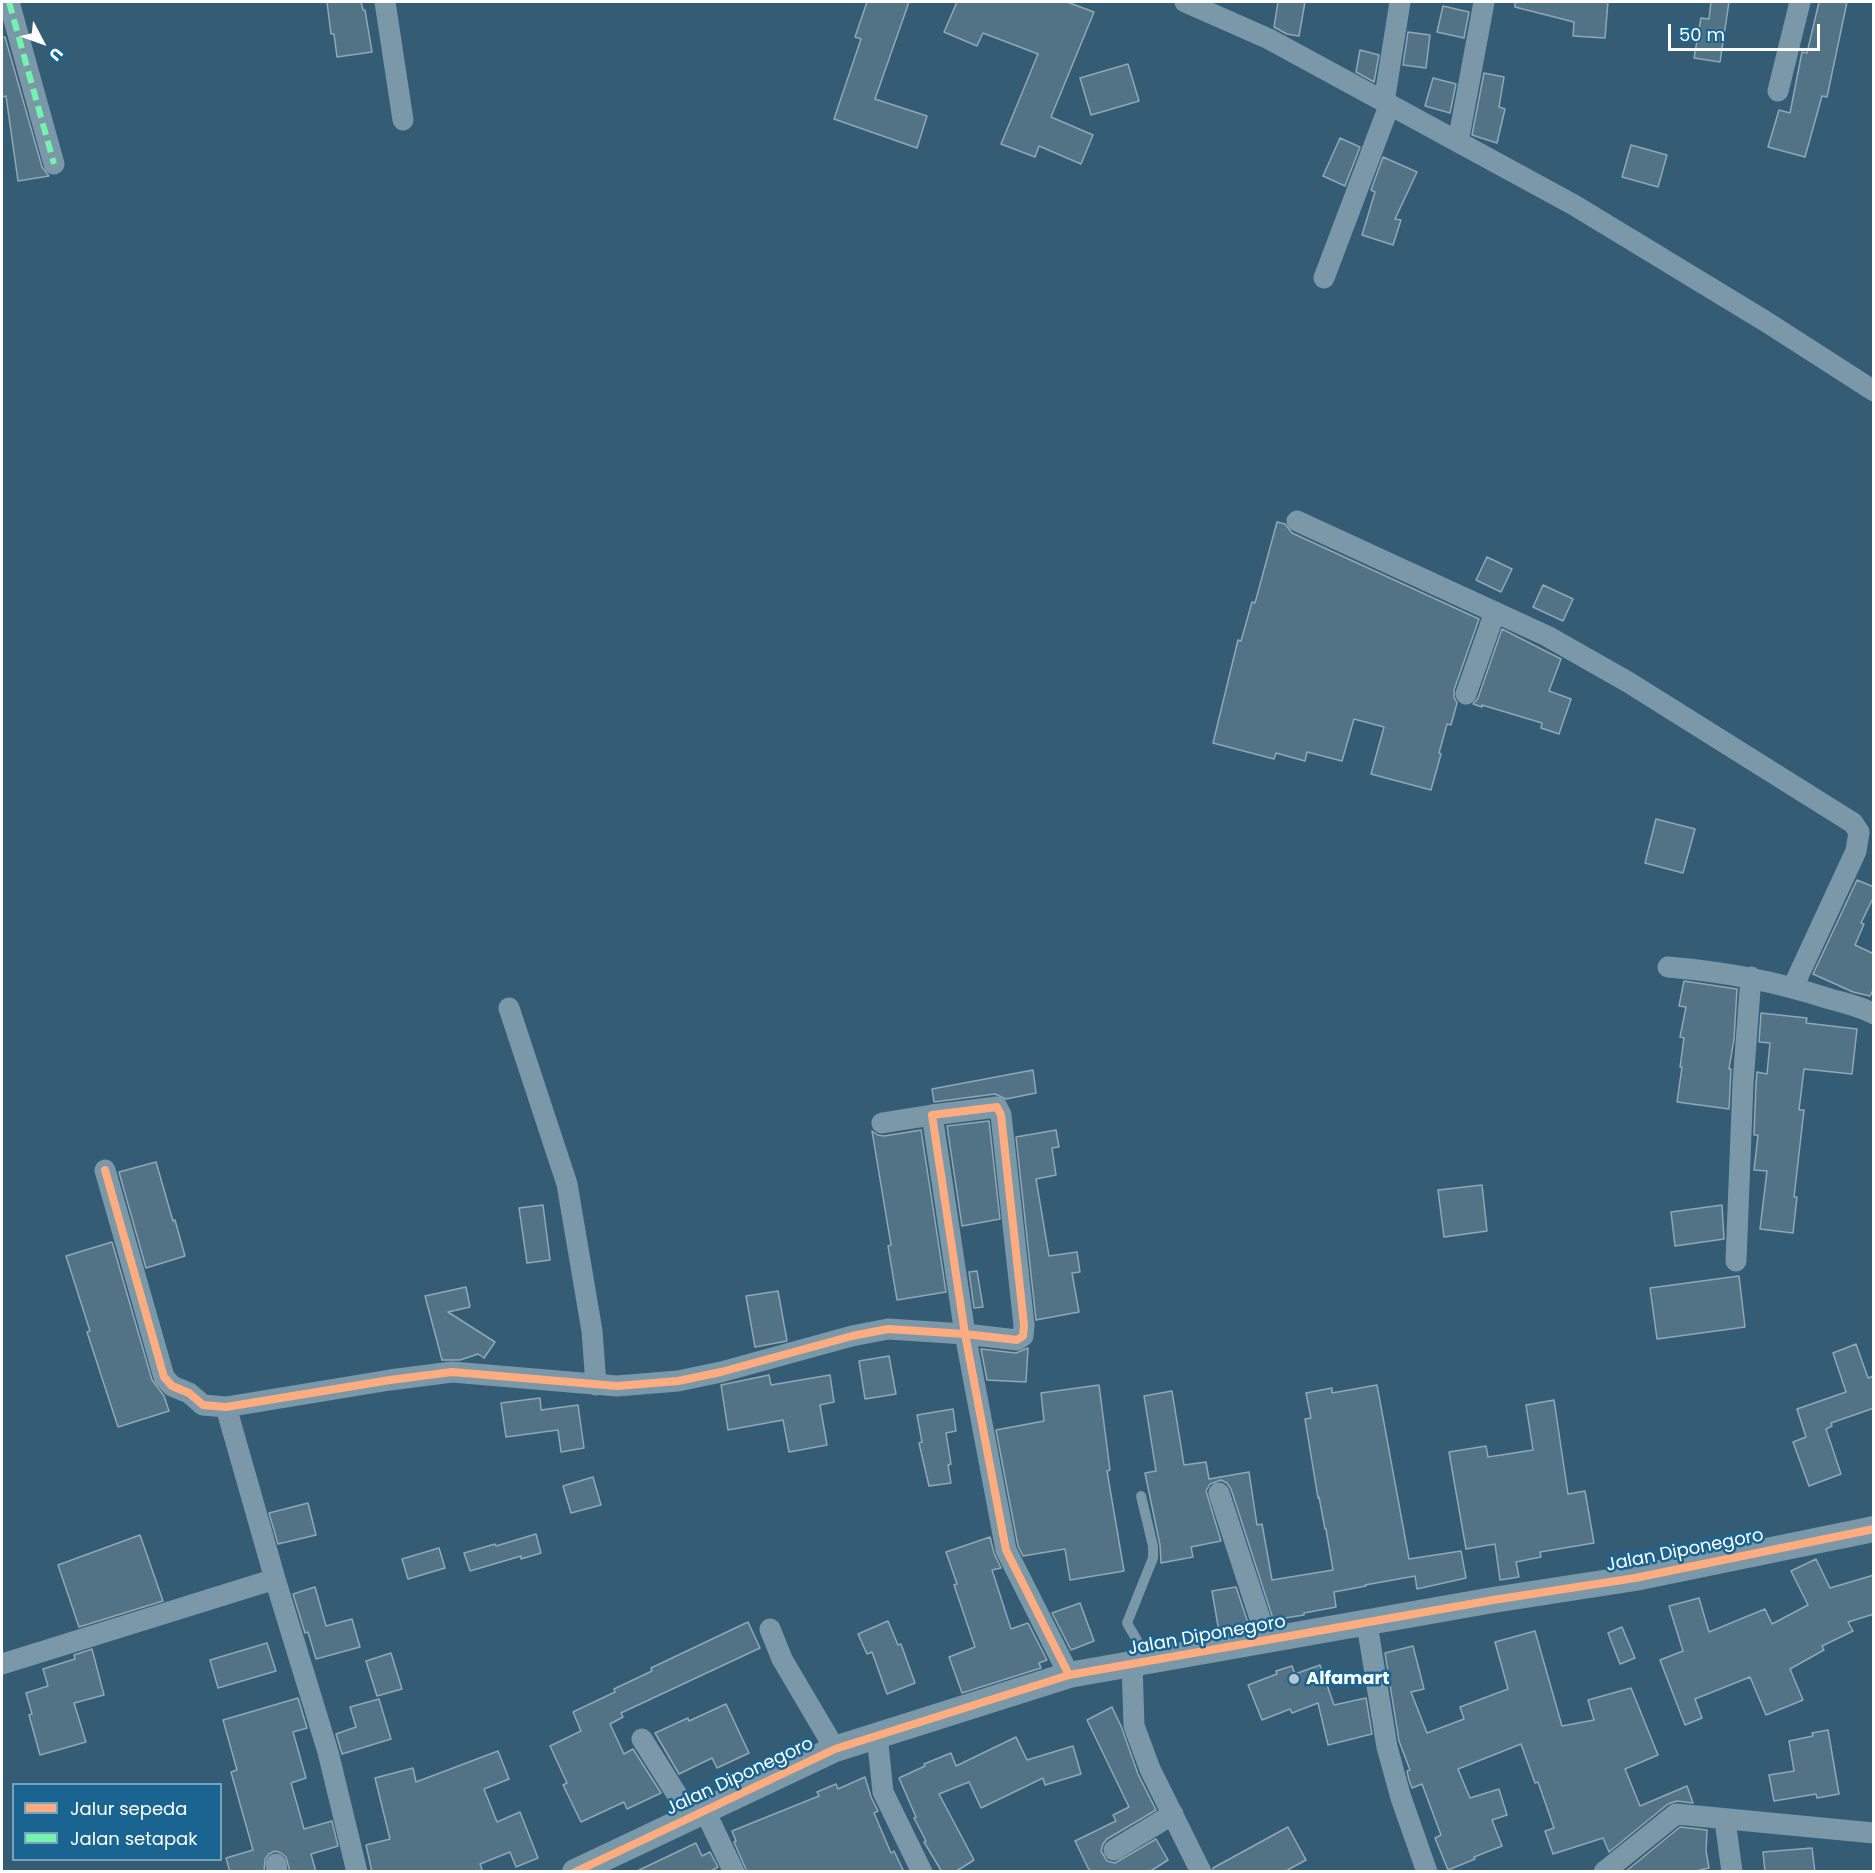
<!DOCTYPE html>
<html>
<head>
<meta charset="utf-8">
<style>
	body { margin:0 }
	#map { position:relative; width:1875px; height:1873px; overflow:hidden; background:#345d75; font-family:Poppins,sans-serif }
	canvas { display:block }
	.frame { position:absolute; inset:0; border:3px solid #fff; pointer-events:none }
	.legend { position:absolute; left:12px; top:1783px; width:210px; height:78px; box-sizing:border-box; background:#196490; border:2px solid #75a2bc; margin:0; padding:8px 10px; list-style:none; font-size:18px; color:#fff }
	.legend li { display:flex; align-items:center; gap:12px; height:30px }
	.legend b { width:30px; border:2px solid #75a2bc }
	.north { position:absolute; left:12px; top:12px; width:60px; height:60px; -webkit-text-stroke:4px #196490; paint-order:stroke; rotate:131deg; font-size:16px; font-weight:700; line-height:24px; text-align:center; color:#fff }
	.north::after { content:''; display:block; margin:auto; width:21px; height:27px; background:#fff; clip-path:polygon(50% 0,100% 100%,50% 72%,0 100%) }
	.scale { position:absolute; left:1668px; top:24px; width:152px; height:27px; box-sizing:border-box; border:3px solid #fff; border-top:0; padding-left:8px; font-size:18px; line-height:21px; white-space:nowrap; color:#fff; -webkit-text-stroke:4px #196490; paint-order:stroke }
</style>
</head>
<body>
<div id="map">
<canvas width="1875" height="1873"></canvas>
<div class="frame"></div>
<ul class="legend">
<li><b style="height:8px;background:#ffac80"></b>Jalur sepeda</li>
<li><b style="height:8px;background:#73f3ae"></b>Jalan setapak</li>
</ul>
<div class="north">U</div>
<div class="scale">50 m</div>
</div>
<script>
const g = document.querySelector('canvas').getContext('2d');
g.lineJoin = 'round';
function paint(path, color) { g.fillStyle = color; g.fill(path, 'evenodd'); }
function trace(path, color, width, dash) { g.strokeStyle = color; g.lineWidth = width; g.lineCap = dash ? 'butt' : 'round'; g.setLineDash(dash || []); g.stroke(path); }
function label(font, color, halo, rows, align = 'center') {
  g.font = font + ' Poppins,sans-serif'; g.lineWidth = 5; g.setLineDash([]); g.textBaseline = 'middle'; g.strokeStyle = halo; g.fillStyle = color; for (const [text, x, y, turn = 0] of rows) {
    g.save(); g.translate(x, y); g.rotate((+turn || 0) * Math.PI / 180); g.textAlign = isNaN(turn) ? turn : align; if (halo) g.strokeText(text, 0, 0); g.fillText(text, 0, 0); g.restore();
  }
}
const building = new Path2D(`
	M 327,2 L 361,2 L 363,10 L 365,10 L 372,52 L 337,57 L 334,34 L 331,34 Z
	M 867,2 L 909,2 L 875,99 L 927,116 L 917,148 L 834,119 L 861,39 L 855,37 Z
	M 957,2 L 1067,2 L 1094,12 L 1051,117 L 1093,135 L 1081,164 L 1039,146 L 1035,157 L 1001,144 L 1038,54 L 983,33 L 977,46 L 944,32 Z
	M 1278,2 L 1305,2 L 1299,36 L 1287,34 L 1274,27 Z
	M 1515,2 L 1608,2 L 1605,38 L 1573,36 L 1574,22 L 1515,7 Z
	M 1711,2 L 1729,2 L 1720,62 L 1694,58 L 1701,18 L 1709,19 Z
	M 1819,2 L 1847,2 L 1827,97 L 1822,96 L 1805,157 L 1768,147 L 1779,110 L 1790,113 L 1802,52 L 1807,53 Z
	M 1443,6 L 1469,12 L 1464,38 L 1437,32 Z
	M 1408,32 L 1430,35 L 1426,68 L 1403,65 Z
	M 2,37 L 5,37 L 42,167 L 49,176 L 18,181 L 6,96 L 2,97 Z
	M 1360,50 L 1379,55 L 1374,82 L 1356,72 Z
	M 1128,64 L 1139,101 L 1091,115 L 1080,78 Z
	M 1484,73 L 1504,77 L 1499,107 L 1505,109 L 1497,143 L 1472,135 Z
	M 1433,78 L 1456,84 L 1450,113 L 1425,106 Z
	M 1340,138 L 1360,147 L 1345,186 L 1323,176 Z
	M 1631,145 L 1667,155 L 1658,187 L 1622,177 Z
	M 1383,157 L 1417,172 L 1395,219 L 1401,220 L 1393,245 L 1362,235 L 1375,192 L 1371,190 Z
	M 1277,522 L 1285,524 L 1292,533 L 1479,619 L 1454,690 L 1454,697 L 1457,703 L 1451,725 L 1447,724 L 1439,753 L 1441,754 L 1431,790 L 1371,774 L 1384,727 L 1354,719 L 1342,761 L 1307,752 L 1305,761 L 1276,753 L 1274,759 L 1213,743 L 1238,640 L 1241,641 L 1252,602 L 1255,603 Z
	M 1487,557 L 1512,569 L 1501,592 L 1476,580 Z
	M 1543,585 L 1573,599 L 1563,621 L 1533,607 Z
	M 1502,629 L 1561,659 L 1549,691 L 1571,699 L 1559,734 L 1541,728 L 1542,723 L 1482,705 L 1482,707 L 1473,704 L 1478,698 Z
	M 1656,819 L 1695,829 L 1683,873 L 1645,863 Z
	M 1857,880 L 1874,887 L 1874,896 L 1861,923 L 1864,924 L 1855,945 L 1874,954 L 1874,988 L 1870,996 L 1853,992 L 1813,974 Z
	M 1684,981 L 1737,989 L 1734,1039 L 1729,1069 L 1731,1069 L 1729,1109 L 1677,1102 L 1682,1067 L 1680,1067 L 1684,1038 L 1680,1037 L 1686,1007 L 1679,1006 Z
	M 1761,1013 L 1807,1018 L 1806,1023 L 1857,1029 L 1852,1074 L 1804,1069 L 1799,1110 L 1804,1110 L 1794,1197 L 1797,1197 L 1793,1233 L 1760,1229 L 1767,1171 L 1754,1170 L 1758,1135 L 1754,1135 L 1756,1084 L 1757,1072 L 1767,1074 L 1770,1043 L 1759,1042 Z
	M 1033,1070 L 1036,1093 L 1006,1099 L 995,1094 L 934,1102 L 932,1089 Z
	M 989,1121 L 1000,1219 L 962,1226 L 947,1126 Z
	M 921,1130 L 946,1292 L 897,1300 L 888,1246 L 891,1245 L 872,1131 L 878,1135 L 884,1136 Z
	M 1056,1130 L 1059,1147 L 1052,1148 L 1056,1175 L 1036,1179 L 1049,1256 L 1077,1252 L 1080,1272 L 1072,1273 L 1079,1312 L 1036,1320 L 1016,1137 Z
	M 156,1162 L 173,1221 L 175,1220 L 185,1256 L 146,1268 L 119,1172 Z
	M 1482,1185 L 1487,1231 L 1444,1237 L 1438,1190 Z
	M 543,1205 L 550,1260 L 527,1263 L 519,1208 Z
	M 1722,1205 L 1724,1239 L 1675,1246 L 1671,1212 Z
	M 112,1242 L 152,1380 L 164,1396 L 169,1411 L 118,1427 L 87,1332 L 90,1331 L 66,1256 Z
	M 977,1271 L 983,1307 L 974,1308 L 969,1272 Z
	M 1739,1276 L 1745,1327 L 1657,1339 L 1650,1288 Z
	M 466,1287 L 470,1307 L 448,1312 L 495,1342 L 484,1358 L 478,1354 L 460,1360 L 442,1360 L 425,1296 Z
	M 778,1291 L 787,1341 L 755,1347 L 746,1296 Z
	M 1856,1344 L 1868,1378 L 1874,1376 L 1874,1408 L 1831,1423 L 1832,1426 L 1826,1429 L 1841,1474 L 1809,1486 L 1793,1442 L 1806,1437 L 1797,1409 L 1846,1392 L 1833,1353 Z
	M 1028,1348 L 1026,1382 L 987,1380 L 981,1349 L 1016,1353 Z
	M 889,1356 L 896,1394 L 865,1399 L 859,1361 Z
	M 769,1375 L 771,1385 L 830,1375 L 834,1402 L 820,1405 L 827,1445 L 789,1452 L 783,1420 L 728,1430 L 721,1385 Z
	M 1099,1385 L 1110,1470 L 1107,1471 L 1124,1571 L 1070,1580 L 1065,1549 L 1023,1556 L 1018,1546 L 996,1430 L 1044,1421 L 1041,1393 Z
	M 1377,1385 L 1409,1559 L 1461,1551 L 1466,1578 L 1417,1589 L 1415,1576 L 1365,1585 L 1366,1586 L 1334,1592 L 1336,1607 L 1304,1613 L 1304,1615 L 1279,1619 L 1279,1621 L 1274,1622 L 1231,1489 L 1227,1483 L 1221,1480 L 1210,1484 L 1206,1491 L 1221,1541 L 1191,1547 L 1193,1557 L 1161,1563 L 1160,1545 L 1145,1473 L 1156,1471 L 1144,1396 L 1172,1391 L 1184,1465 L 1206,1462 L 1209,1479 L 1249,1472 L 1257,1525 L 1262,1524 L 1272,1580 L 1333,1570 L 1326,1529 L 1325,1529 L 1319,1497 L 1318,1498 L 1305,1419 L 1311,1418 L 1306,1393 L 1332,1388 L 1332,1393 Z
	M 540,1398 L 541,1410 L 578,1405 L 584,1448 L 561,1452 L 558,1430 L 506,1437 L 501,1403 Z
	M 1554,1400 L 1568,1494 L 1585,1491 L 1594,1543 L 1540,1552 L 1541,1557 L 1516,1562 L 1519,1577 L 1500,1580 L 1495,1544 L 1466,1549 L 1449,1452 L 1486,1446 L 1488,1457 L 1533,1450 L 1526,1405 Z
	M 953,1409 L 956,1431 L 946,1433 L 951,1464 L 948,1465 L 951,1483 L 929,1486 L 919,1443 L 922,1442 L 917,1415 Z
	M 593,1477 L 601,1505 L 571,1513 L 563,1486 Z
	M 308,1503 L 316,1535 L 278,1544 L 269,1513 Z
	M 536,1534 L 541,1553 L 521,1559 L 521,1556 L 470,1571 L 464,1553 L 495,1544 L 496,1546 Z
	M 140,1535 L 163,1601 L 79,1627 L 58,1565 Z
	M 990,1537 L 994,1553 L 1001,1568 L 992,1570 L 1011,1629 L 1028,1623 L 1047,1660 L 1039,1663 L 1041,1668 L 962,1693 L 949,1657 L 975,1647 L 954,1585 L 957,1584 L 946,1552 Z
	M 439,1548 L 445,1568 L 408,1579 L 402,1559 Z
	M 1816,1559 L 1830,1588 L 1874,1575 L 1874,1614 L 1848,1622 L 1853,1631 L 1822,1646 L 1824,1650 L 1790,1669 L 1803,1700 L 1766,1715 L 1750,1677 L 1695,1699 L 1702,1718 L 1685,1725 L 1660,1660 L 1683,1651 L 1669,1606 L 1699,1598 L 1709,1632 L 1765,1609 L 1772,1624 L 1808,1605 L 1791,1571 Z
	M 315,1587 L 326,1626 L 352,1619 L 360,1647 L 316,1659 L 308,1632 L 305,1633 L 293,1594 Z
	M 1236,1587 L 1249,1626 L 1219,1632 L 1212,1591 Z
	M 1080,1603 L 1094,1641 L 1071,1650 L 1052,1613 Z
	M 888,1621 L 898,1645 L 901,1644 L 915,1683 L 887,1694 L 872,1652 L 867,1654 L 858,1634 Z
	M 748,1622 L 760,1648 L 621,1713 L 623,1717 L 610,1724 L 624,1754 L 633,1749 L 661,1793 L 627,1809 L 624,1802 L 581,1822 L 563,1785 L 567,1783 L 550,1746 L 581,1731 L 573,1712 L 615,1692 L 614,1689 L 652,1671 L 651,1668 Z
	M 1622,1627 L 1635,1658 L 1620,1664 L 1608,1633 Z
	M 1535,1631 L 1562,1726 L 1594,1720 L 1588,1700 L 1631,1688 L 1658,1755 L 1625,1769 L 1640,1806 L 1687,1786 L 1693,1803 L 1677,1801 L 1668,1804 L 1609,1852 L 1603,1838 L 1553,1854 L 1545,1831 L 1554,1828 L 1538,1782 L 1535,1783 L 1521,1744 L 1458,1769 L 1470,1798 L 1499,1789 L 1507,1815 L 1492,1820 L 1502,1846 L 1474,1857 L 1475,1859 L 1448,1870 L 1435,1838 L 1441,1835 L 1422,1784 L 1412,1788 L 1409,1780 L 1407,1771 L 1410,1770 L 1399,1741 L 1385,1653 L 1413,1646 L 1424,1689 L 1411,1692 L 1427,1733 L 1464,1719 L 1460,1707 L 1508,1689 L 1495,1642 Z
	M 267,1643 L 276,1671 L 218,1688 L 210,1660 Z
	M 92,1649 L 104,1695 L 74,1703 L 86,1742 L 40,1755 L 29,1715 L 32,1714 L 26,1693 L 48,1686 L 43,1669 L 75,1659 L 74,1655 Z
	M 391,1653 L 402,1689 L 377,1696 L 366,1661 Z
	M 1320,1665 L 1334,1705 L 1366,1698 L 1372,1734 L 1328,1745 L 1318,1703 L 1292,1713 L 1290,1709 L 1262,1720 L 1248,1685 L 1277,1674 L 1276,1671 L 1292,1666 L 1295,1674 Z
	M 298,1698 L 307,1728 L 293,1732 L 306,1778 L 291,1783 L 304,1829 L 332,1821 L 338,1846 L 311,1854 L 316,1872 L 290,1872 L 286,1857 L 281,1853 L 275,1851 L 269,1854 L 265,1859 L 264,1872 L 230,1872 L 226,1858 L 253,1850 L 231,1772 L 237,1770 L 223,1720 Z
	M 379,1699 L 391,1739 L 342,1754 L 336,1734 L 356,1727 L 350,1707 Z
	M 726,1704 L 749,1753 L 717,1768 L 712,1758 L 679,1774 L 655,1733 L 688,1718 L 689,1721 Z
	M 1112,1707 L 1121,1726 L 1138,1774 L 1156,1810 L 1107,1839 L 1103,1844 L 1101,1851 L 1107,1861 L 1115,1863 L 1156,1839 L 1168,1860 L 1149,1872 L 1090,1872 L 1075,1841 L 1116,1821 L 1113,1815 L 1129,1807 L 1087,1720 Z
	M 1828,1730 L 1839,1794 L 1817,1798 L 1816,1794 L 1774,1801 L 1769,1775 L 1794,1771 L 1789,1741 L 1813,1736 L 1812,1733 Z
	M 1016,1737 L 1027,1760 L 1073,1746 L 1081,1774 L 1045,1785 L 1043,1778 L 981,1808 L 969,1782 L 939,1794 L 974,1860 L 955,1872 L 942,1872 L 924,1842 L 926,1841 L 914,1818 L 916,1817 L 899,1778 L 925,1766 L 924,1764 L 951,1753 L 956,1766 Z
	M 498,1751 L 509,1779 L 484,1789 L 497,1822 L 520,1812 L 538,1858 L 516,1867 L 510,1852 L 480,1864 L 483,1872 L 372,1872 L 366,1845 L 390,1839 L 375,1778 L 413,1768 L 416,1782 Z
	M 865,1777 L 871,1797 L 878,1811 L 874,1813 L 891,1853 L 894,1851 L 904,1872 L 747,1872 L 734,1842 L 736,1841 L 732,1831 L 819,1796 L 817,1792 L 836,1784 L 838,1789 Z
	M 1288,1827 L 1306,1860 L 1284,1872 L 1214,1872 L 1213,1868 Z
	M 1680,1827 L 1707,1830 L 1706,1851 L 1709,1868 L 1691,1872 L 1625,1872 Z
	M 696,1843 L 702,1856 L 710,1852 L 718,1867 L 709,1872 L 635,1872 Z
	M 1812,1848 L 1815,1872 L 1765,1872 L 1763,1852 Z`);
const service = new Path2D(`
	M 1141,1496 L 1153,1546 L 1153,1558 L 1127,1623 L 1149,1661`);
const minor = new Path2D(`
	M 9,2 L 54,164
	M 385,2 L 403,120
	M 1185,2 L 1269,39 L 1574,205 L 1765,321 L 1874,391
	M 1778,91 L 1800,2
	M 1384,102 L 1400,2
	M 1458,142 L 1484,2
	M 1324,278 L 1389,106
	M 1297,521 L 1547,636 L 1628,682 L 1853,823 L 1859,832 L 1856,851 L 1793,987
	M 1466,694 L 1495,612
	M 1668,967 C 1726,972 1774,981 1830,999 C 1844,1003 1860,1006 1874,1014
	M 509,1008 L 567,1184 L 592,1331 L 596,1385
	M 882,1123 L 932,1115
	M 105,1170 L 164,1377 L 172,1386 L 189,1393 L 203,1405 L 226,1407 L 390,1380 L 452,1372 L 617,1386 L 678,1381 L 721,1372 L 852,1336 L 888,1329 L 965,1334 L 1017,1340 L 1023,1336 L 1024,1325 L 1001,1115 L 997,1107 L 932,1115 L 965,1334 L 1006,1550 L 1069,1675
	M 1736,1261 L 1743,1083 L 1751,977
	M 226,1407 L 275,1579 L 328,1752 L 357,1872
	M 1219,1493 L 1267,1640
	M 1367,1624 L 1387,1747 L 1401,1798 L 1427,1872
	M 770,1629 L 782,1659 L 835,1749
	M 2,1664 L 275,1579
	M 1132,1664 L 1134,1726 L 1150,1769 L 1201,1872
	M 877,1735 L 883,1792 L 922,1872
	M 642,1739 L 691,1817
	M 705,1811 L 734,1872
	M 1725,1820 L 1732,1872
	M 1114,1850 L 1173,1814
	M 276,1864 L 277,1872
	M 1604,1872 L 1676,1814 L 1874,1833`);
const tertiary = new Path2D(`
	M 575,1872 L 835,1749 L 1069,1675 L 1493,1600 L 1635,1578 L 1874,1529`);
const quiet = new Path2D(`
	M 9,2 L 54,164`);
const cycleway = new Path2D(`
	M 105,1170 L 164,1377 L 172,1386 L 189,1393 L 203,1405 L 226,1407 L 390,1380 L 452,1372 L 617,1386 L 678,1381 L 721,1372 L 852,1336 L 888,1329 L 965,1334 L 1017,1340 L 1023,1336 L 1024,1325 L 1001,1115 L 997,1107 L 932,1115 L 965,1334 L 1006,1550 L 1069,1675
	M 575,1872 L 835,1749 L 1069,1675 L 1493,1600 L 1635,1578 L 1874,1529`);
const markers = [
	[1294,1679,6,"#b8c6cf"]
];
const streetNames = [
	["Jalan Diponegoro",1685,1551,-11],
	["Jalan Diponegoro",1207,1636,-10],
	["Jalan Diponegoro",740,1777,-25]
];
const poiNames = [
	["Alfamart",1306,1679]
];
paint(building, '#527386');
trace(building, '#90a8b6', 1.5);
trace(service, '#7b98a8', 10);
trace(minor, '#7b98a8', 21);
trace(tertiary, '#7b98a8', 26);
trace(quiet, '#73f3ae', 6, [12, 6]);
trace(cycleway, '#ffac80', 8);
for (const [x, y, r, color] of markers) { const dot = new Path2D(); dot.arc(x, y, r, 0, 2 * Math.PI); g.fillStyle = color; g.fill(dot); trace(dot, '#196490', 2); }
label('18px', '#fff', '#196490', streetNames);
label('bold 18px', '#fff', '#196490', poiNames, 'left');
</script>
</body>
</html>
